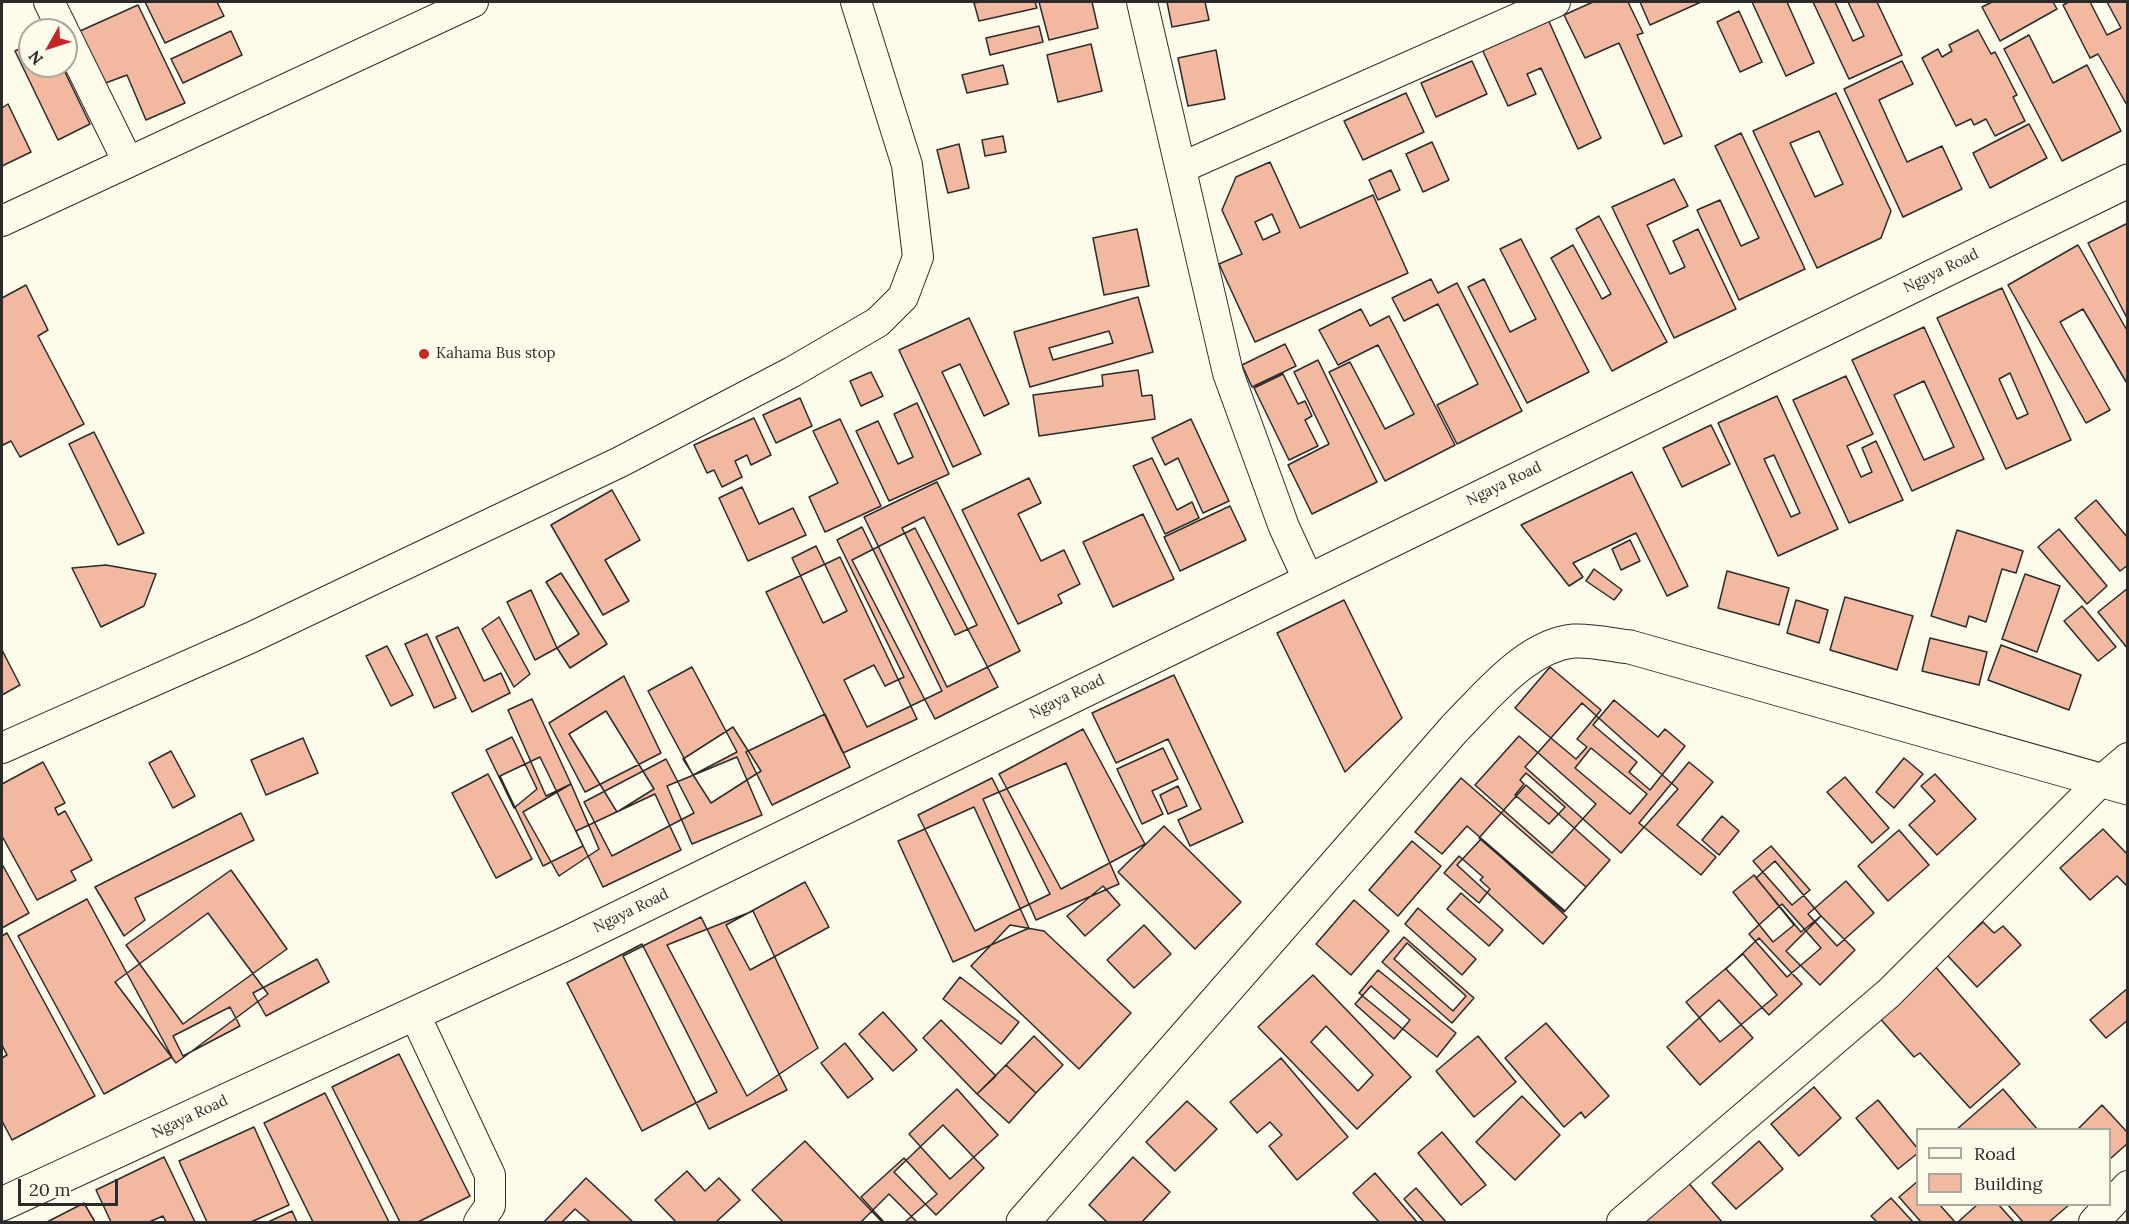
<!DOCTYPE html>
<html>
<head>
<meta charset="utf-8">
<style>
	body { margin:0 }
	#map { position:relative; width:2129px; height:1224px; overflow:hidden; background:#fdfbea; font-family:Lora,serif }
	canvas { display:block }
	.frame { position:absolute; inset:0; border:3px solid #2b2b2b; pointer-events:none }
	.legend { position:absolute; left:1916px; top:1128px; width:195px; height:78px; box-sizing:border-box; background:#fdfbea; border:2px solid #a9a89e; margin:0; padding:8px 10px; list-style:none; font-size:18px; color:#2b2b2b }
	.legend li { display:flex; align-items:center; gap:12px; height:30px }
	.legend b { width:30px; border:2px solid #a9a89e }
	.north { position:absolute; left:18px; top:18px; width:60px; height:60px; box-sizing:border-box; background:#fdfbea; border:2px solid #a9a89e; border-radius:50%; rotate:231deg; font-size:16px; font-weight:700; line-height:24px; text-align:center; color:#2b2b2b }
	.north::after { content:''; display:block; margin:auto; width:21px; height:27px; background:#c62828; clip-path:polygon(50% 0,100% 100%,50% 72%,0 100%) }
	.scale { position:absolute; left:18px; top:1179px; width:100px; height:27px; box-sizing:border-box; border:3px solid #2b2b2b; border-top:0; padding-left:8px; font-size:18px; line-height:21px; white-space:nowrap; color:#2b2b2b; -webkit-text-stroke:4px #fdfbea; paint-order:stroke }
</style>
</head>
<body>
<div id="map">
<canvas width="2129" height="1224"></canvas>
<div class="frame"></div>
<ul class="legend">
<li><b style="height:8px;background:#fdfbea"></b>Road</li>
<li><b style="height:16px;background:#f2b8a0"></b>Building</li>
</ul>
<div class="north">N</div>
<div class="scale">20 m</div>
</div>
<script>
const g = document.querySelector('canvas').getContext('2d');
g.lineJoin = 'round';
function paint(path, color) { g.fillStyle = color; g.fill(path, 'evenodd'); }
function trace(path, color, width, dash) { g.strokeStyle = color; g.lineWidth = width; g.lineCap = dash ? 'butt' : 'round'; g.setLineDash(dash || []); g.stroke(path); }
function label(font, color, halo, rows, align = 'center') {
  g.font = font + ' Lora,serif'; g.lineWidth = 4.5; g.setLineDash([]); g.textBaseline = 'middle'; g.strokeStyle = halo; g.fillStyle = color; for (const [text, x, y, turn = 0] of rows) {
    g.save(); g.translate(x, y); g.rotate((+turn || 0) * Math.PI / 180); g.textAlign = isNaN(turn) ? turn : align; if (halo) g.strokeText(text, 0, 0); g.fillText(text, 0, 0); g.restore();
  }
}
const building = new Path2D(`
	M 145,2 L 217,2 L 224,16 L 165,43 Z
	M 980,2 L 1035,2 L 1037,8 L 979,21 L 974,3 Z
	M 1039,2 L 1092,2 L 1098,28 L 1049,40 Z
	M 1167,2 L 1205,2 L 1209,20 L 1172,27 Z
	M 1593,2 L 1628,2 L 1643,33 L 1637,35 L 1682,136 L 1664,144 L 1619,43 L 1585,58 L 1564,15 Z
	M 1640,2 L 1701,2 L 1650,25 Z
	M 1752,2 L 1787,2 L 1814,63 L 1786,76 Z
	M 1813,2 L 1835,2 L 1853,41 L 1864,36 L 1848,2 L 1877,2 L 1902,55 L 1849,79 Z
	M 1992,2 L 2053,2 L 2057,9 L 2000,41 L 1982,7 Z
	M 2069,2 L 2090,2 L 2107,35 L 2121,28 L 2107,2 L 2128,2 L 2128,107 L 2098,54 L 2090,58 L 2063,5 Z
	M 138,5 L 185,103 L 146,120 L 127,75 L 103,84 L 80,31 Z
	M 1739,11 L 1762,62 L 1740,72 L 1717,22 Z
	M 1547,17 L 1601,138 L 1578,149 L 1541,68 L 1527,74 L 1536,94 L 1508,106 L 1481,47 Z
	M 1039,26 L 1043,42 L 990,55 L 986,38 Z
	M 1978,30 L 1991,54 L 1995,52 L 2017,95 L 2013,97 L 2025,121 L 1995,136 L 1986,119 L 1974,125 L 1971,119 L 1956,126 L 1922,58 L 1938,49 L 1942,57 L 1952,51 L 1949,45 Z
	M 231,31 L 242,55 L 183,83 L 171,59 Z
	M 2029,35 L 2053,83 L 2087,65 L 2121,131 L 2062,161 L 2004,49 Z
	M 30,44 L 30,66 L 62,66 L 90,124 L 58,140 L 15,51 Z
	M 1091,44 L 1102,91 L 1058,102 L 1047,55 Z
	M 1216,50 L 1225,99 L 1188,106 L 1178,58 Z
	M 1472,61 L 1487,94 L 1436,117 L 1421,83 Z
	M 1902,61 L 1913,84 L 1879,100 L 1907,162 L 1942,146 L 1962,189 L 1903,217 L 1844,89 Z
	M 1003,65 L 1008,84 L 967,93 L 962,75 Z
	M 1406,93 L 1424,132 L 1363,160 L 1344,121 Z
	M 1836,93 L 1891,211 L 1881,238 L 1817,268 L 1753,131 ZM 1819,131 L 1843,184 L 1815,197 L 1790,143 Z
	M 8,104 L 31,152 L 2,166 L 2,108 Z
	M 2029,124 L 2047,158 L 1990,188 L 1973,153 Z
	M 1741,133 L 1805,269 L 1739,300 L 1697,210 L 1720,200 L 1741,246 L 1759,238 L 1715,146 Z
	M 1003,136 L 1006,152 L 985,156 L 982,140 Z
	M 1432,142 L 1449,180 L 1423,192 L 1406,154 Z
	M 959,144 L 969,188 L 948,193 L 937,150 Z
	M 1270,162 L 1300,228 L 1373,195 L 1408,273 L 1255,342 L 1219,264 L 1242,254 L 1222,210 L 1236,177 ZM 1272,214 L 1280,232 L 1263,240 L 1255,222 Z
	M 1391,170 L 1400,190 L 1378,200 L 1369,180 Z
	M 1674,179 L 1688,206 L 1647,225 L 1670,274 L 1685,267 L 1673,241 L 1698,229 L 1736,309 L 1674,338 L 1612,207 Z
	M 1599,216 L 1667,342 L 1612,371 L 1551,258 L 1573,245 L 1602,299 L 1611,294 L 1576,229 Z
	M 2128,223 L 2128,320 L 2088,243 Z
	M 1137,229 L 1149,286 L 1104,295 L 1093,238 Z
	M 1521,239 L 1589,372 L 1527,403 L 1468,287 L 1484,279 L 1510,332 L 1536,319 L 1500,249 Z
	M 2078,245 L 2128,332 L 2128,385 L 2083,309 L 2060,322 L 2110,410 L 2086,423 L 2008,285 Z
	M 1431,279 L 1438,293 L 1457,283 L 1522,411 L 1457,444 L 1437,405 L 1478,384 L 1438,304 L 1404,321 L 1392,298 Z
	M 26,285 L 48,330 L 38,336 L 84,424 L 20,457 L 11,441 L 3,445 L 2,442 L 2,298 Z
	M 2002,288 L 2071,440 L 2006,469 L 1937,318 ZM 2010,373 L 2028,414 L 2017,419 L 1999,379 Z
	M 1138,297 L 1153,352 L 1030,387 L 1014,332 ZM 1109,331 L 1113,343 L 1053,360 L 1049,348 Z
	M 1361,309 L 1370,326 L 1389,316 L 1455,445 L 1385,481 L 1329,372 L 1350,362 L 1385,429 L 1414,414 L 1378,345 L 1338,365 L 1319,330 Z
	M 969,318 L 1009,404 L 984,416 L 960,364 L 942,372 L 981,454 L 953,467 L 899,350 Z
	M 1924,327 L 1984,459 L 1912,491 L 1852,360 ZM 1924,381 L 1954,447 L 1924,460 L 1894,395 Z
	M 1285,344 L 1296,366 L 1252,387 L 1242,365 Z
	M 1318,360 L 1377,482 L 1312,514 L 1288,465 L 1329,444 L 1294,372 Z
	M 1138,370 L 1142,396 L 1152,395 L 1155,419 L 1039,436 L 1033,395 L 1103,386 L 1102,375 Z
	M 871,372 L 883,396 L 861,406 L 850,381 Z
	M 1283,374 L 1298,404 L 1305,401 L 1312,416 L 1305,420 L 1318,446 L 1289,460 L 1254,388 Z
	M 1846,376 L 1873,434 L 1847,446 L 1861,477 L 1872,472 L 1862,448 L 1876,441 L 1903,500 L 1849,523 L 1793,400 Z
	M 1777,396 L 1838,529 L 1778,556 L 1718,423 ZM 1774,455 L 1800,513 L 1791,517 L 1764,459 Z
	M 800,398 L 812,426 L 776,443 L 763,415 Z
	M 917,403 L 949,474 L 889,501 L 856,431 L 878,421 L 898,464 L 913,457 L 894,414 Z
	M 754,418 L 771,455 L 751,465 L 747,455 L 735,461 L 742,477 L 722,487 L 714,470 L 707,473 L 694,445 Z
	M 840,419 L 881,506 L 825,532 L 809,497 L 838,483 L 813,431 Z
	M 1191,419 L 1229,501 L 1203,513 L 1178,458 L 1165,465 L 1152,438 Z
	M 1711,425 L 1730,464 L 1682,487 L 1663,448 Z
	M 94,432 L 144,533 L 118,545 L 69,444 Z
	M 1152,458 L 1177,510 L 1192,502 L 1199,518 L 1165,534 L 1133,466 Z
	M 1632,472 L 1688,586 L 1667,596 L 1636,533 L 1573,563 L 1583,577 L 1569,586 L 1521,525 Z
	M 1029,478 L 1041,503 L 1018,514 L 1041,561 L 1064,550 L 1080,584 L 1058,595 L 1062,603 L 1018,624 L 962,510 Z
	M 937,482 L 1020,651 L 947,687 L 864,517 ZM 924,517 L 977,625 L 955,635 L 902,528 Z
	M 742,487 L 759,524 L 793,508 L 806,535 L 748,561 L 719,498 Z
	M 612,490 L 640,540 L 605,560 L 629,601 L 603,615 L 551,525 Z
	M 2096,500 L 2128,538 L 2128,565 L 2120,571 L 2075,518 Z
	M 1230,506 L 1246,540 L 1180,571 L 1164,537 Z
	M 1143,514 L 1174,579 L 1113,607 L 1083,542 Z
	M 862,527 L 942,691 L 867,727 L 844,680 L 874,665 L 885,686 L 904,677 L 837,540 Z
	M 915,528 L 998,687 L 935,719 L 852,560 Z
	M 2059,529 L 2107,586 L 2087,604 L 2038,547 Z
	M 1957,530 L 2023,551 L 2016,573 L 2002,569 L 1986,622 L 1969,616 L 1966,627 L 1931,616 Z
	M 1630,540 L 1640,561 L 1621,570 L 1612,549 Z
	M 816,546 L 847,611 L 823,623 L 792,558 Z
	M 840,557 L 917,719 L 843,753 L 766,592 Z
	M 106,565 L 156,574 L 144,606 L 101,627 L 72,568 Z
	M 1594,569 L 1622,590 L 1614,600 L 1586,581 Z
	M 1727,571 L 1789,588 L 1779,625 L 1718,608 Z
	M 561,573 L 607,644 L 570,668 L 557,648 L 579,634 L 546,582 Z
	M 2025,574 L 2060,586 L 2037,652 L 2002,639 Z
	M 2128,588 L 2128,649 L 2098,612 Z
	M 531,590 L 557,648 L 535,660 L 507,602 Z
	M 1845,597 L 1913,616 L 1897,670 L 1830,650 Z
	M 1344,600 L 1402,718 L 1345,772 L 1277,633 Z
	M 1796,600 L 1828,610 L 1819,643 L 1787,633 Z
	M 2082,606 L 2116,647 L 2098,661 L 2064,621 Z
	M 499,617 L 530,674 L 514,687 L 482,629 Z
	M 458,627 L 484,681 L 501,673 L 510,693 L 472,712 L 436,637 Z
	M 427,634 L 456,698 L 434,708 L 405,644 Z
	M 1930,638 L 1987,652 L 1979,685 L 1922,671 Z
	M 2001,645 L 2081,675 L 2069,710 L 1988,680 Z
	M 387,646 L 413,695 L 391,706 L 366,656 Z
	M 2,650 L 20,685 L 2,695 Z
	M 692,667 L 737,752 L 693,775 L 648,691 Z
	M 1550,667 L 1601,710 L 1577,739 L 1587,747 L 1576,759 L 1515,708 Z
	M 1174,675 L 1243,822 L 1190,846 L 1178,820 L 1201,809 L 1168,739 L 1116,763 L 1092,713 Z
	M 624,676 L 661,753 L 585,792 L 549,723 Z
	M 532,699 L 571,784 L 546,796 L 508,710 Z
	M 1614,700 L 1658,737 L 1665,729 L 1685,746 L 1650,790 L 1629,772 L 1637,762 L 1593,725 Z
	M 1582,703 L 1678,789 L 1621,853 L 1525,767 Z
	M 606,711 L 654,789 L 617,812 L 569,734 Z
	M 825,714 L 850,767 L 772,805 L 746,752 Z
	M 733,727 L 761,771 L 711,803 L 683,759 Z
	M 1083,729 L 1145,844 L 1061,889 L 999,774 Z
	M 1519,736 L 1596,804 L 1552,853 L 1475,785 ZM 1526,773 L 1565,807 L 1549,824 L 1515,795 L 1524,784 L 1520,780 Z
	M 512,737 L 537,789 L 514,808 L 486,750 Z
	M 303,738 L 318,773 L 266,795 L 251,760 Z
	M 1163,748 L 1178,779 L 1152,791 L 1163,814 L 1142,824 L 1117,769 Z
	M 1591,748 L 1647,794 L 1630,814 L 1575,768 Z
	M 171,751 L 195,796 L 173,808 L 149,763 Z
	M 540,757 L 583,846 L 543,866 L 500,776 Z
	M 737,757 L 762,815 L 692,844 L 667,786 Z
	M 1904,758 L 1923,774 L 1894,808 L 1876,792 Z
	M 666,759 L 694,813 L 612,856 L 584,802 Z
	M 43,762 L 65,803 L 55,808 L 58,815 L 65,811 L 92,860 L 71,871 L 76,880 L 37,900 L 2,836 L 2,784 Z
	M 1689,762 L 1713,782 L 1677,825 L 1716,857 L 1701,875 L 1639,823 Z
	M 1066,763 L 1119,884 L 1036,920 L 983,799 Z
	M 488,774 L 532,859 L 496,878 L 452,793 Z
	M 1935,774 L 1976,819 L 1937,855 L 1909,825 L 1935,801 L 1921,786 Z
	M 1845,777 L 1889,828 L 1872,843 L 1827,792 Z
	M 992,778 L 1050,894 L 975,931 L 918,815 Z
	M 1461,778 L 1586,887 L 1565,911 L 1467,826 L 1442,854 L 1415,832 Z
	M 571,784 L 599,849 L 559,876 L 523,812 Z
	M 1526,785 L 1610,860 L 1564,912 L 1479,838 Z
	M 1178,786 L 1187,806 L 1168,814 L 1160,795 Z
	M 655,794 L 681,850 L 603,887 L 576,831 Z
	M 974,807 L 1029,928 L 953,962 L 898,841 Z
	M 241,813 L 254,840 L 135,898 L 145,920 L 124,936 L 95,887 Z
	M 1722,816 L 1739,831 L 1719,855 L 1702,840 Z
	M 1164,826 L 1241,902 L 1195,949 L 1118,872 Z
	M 2103,829 L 2128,855 L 2128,887 L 2117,876 L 2090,900 L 2060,868 Z
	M 1899,830 L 1929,865 L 1888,901 L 1858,866 Z
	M 1481,839 L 1567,917 L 1543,944 L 1457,865 Z
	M 1412,841 L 1441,866 L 1398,916 L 1369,890 Z
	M 1771,846 L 1810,890 L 1792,905 L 1753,861 Z
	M 1459,856 L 1483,877 L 1480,880 L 1490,889 L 1479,903 L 1444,873 Z
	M 1775,861 L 1821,916 L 1801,932 L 1756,878 Z
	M 2,864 L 29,913 L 2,928 Z
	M 231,870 L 287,949 L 183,1024 L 126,945 Z
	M 1754,875 L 1794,925 L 1773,942 L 1733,892 Z
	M 1846,881 L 1874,913 L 1837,946 L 1808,914 Z
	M 805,882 L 829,927 L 750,970 L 726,925 Z
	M 1103,886 L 1120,905 L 1085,936 L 1067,916 Z
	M 1461,893 L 1503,930 L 1489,946 L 1447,909 Z
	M 87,899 L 172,1057 L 104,1094 L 18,936 Z
	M 1354,900 L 1389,931 L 1351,975 L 1316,944 Z
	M 1782,904 L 1821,948 L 1787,977 L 1749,934 Z
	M 1418,908 L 1476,959 L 1462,975 L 1405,924 Z
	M 753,911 L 818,1048 L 747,1096 L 667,945 Z
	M 208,913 L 268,994 L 176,1063 L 115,982 Z
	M 1821,916 L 1855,950 L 1820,985 L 1786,951 Z
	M 701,917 L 787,1090 L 709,1129 L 623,956 Z
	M 1983,922 L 1994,933 L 2003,926 L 2021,945 L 1977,987 L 1947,955 Z
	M 1010,925 L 1044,931 L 1131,1013 L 1079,1069 L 971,966 Z
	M 1144,925 L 1171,954 L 1134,988 L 1107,960 Z
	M 7,933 L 95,1096 L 12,1140 L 2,1121 L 2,1058 L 7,1055 L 2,1045 L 2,936 Z
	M 1404,937 L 1474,998 L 1452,1023 L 1382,962 Z
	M 1759,938 L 1802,984 L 1769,1015 L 1726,969 Z
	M 1407,943 L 1466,996 L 1453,1011 L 1394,959 Z
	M 642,944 L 717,1092 L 642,1131 L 567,983 Z
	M 1743,954 L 1777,995 L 1720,1042 L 1686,1002 Z
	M 317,959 L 329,982 L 266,1016 L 253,993 Z
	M 1934,965 L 2020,1064 L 1970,1108 L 1920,1053 L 1914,1057 L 1877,1015 Z
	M 1378,970 L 1456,1033 L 1437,1057 L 1359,993 Z
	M 1313,975 L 1411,1077 L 1357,1129 L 1258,1027 ZM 1326,1026 L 1373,1075 L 1358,1091 L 1311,1042 Z
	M 960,977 L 1019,1022 L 1001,1044 L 943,999 Z
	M 1371,986 L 1410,1020 L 1394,1039 L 1355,1004 Z
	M 2128,988 L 2128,1020 L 2106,1038 L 2090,1020 Z
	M 1719,1000 L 1753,1038 L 1700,1085 L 1667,1047 Z
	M 230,1007 L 240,1026 L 183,1056 L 173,1036 Z
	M 883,1012 L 917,1050 L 893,1071 L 859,1034 Z
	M 941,1020 L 996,1076 L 977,1094 L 923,1038 Z
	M 1546,1023 L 1609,1096 L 1585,1118 L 1581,1112 L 1564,1127 L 1505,1058 Z
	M 1034,1036 L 1063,1065 L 1036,1093 L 1006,1065 Z
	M 1478,1036 L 1516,1082 L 1474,1117 L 1436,1071 Z
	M 845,1043 L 873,1079 L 848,1098 L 821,1063 Z
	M 399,1054 L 470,1196 L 418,1222 L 400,1222 L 332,1087 Z
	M 1281,1058 L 1348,1137 L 1297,1180 L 1269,1146 L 1282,1135 L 1270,1122 L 1257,1133 L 1230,1102 Z
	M 1006,1065 L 1036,1093 L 1009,1123 L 977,1094 Z
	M 1814,1087 L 1841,1118 L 1799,1156 L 1771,1124 Z
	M 957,1089 L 998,1135 L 950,1179 L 909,1134 Z
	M 2003,1089 L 2038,1130 L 1956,1130 Z
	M 325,1093 L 389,1222 L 313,1222 L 264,1123 Z
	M 1522,1096 L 1560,1135 L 1515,1180 L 1476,1142 Z
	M 1878,1100 L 1918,1149 L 1918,1153 L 1898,1169 L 1856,1118 Z
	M 1187,1101 L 1217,1129 L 1175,1171 L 1146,1142 Z
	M 2102,1105 L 2128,1133 L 2128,1143 L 2110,1159 L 2110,1130 L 2077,1130 Z
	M 943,1125 L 984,1168 L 936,1215 L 894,1172 Z
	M 254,1127 L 289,1205 L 251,1222 L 207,1222 L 179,1161 Z
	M 1442,1132 L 1486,1185 L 1461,1205 L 1418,1153 Z
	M 805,1141 L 882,1222 L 783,1222 L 752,1190 Z
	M 1759,1141 L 1783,1169 L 1736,1209 L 1712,1183 Z
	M 164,1157 L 195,1222 L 166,1222 L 163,1216 L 149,1222 L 111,1222 L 96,1190 Z
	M 1133,1157 L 1170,1192 L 1142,1222 L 1107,1222 L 1089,1205 Z
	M 904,1158 L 937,1194 L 905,1222 L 884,1222 L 861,1197 Z
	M 687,1171 L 705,1191 L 719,1178 L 740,1200 L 716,1222 L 676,1222 L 655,1200 Z
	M 1375,1173 L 1417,1222 L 1379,1222 L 1353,1193 Z
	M 586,1178 L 633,1222 L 544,1222 Z
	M 1686,1180 L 1722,1222 L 1638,1222 Z
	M 1918,1181 L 1918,1204 L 1939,1204 L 1955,1222 L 1921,1222 L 1899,1197 Z
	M 1416,1188 L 1446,1222 L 1424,1222 L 1404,1199 Z
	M 889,1194 L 917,1222 L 861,1222 Z
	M 1891,1198 L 1913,1222 L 1877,1222 L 1871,1216 Z
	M 84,1203 L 95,1222 L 47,1222 Z
	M 1978,1204 L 1998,1204 L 2014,1222 L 1958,1222 Z
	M 2007,1204 L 2070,1204 L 2049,1222 L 2023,1222 Z
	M 575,1209 L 590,1222 L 562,1222 Z
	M 292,1211 L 297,1222 L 268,1222 Z`);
const street = new Path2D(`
	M 49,2 L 63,30
	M 1142,2 L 1228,373 L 1284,527 L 1308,579
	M 66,36 L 128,162
	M 1183,167 L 1555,2
	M 2,221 L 473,2
	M 2,748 L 250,638 L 620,462 L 792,372 L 878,322 L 903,297 L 918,257 L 907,165 L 856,2
	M 414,1013 L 490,1175 L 490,1206 L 479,1222
	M 1622,1222 L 1889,993 L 2101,781 L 2128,758
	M 2094,1222 L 2128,1186`);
const secondary = new Path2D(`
	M 2,1204 L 565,944 L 2128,181
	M 1023,1222 L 1455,728 C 1486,697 1527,645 1574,641 C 1592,640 1612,645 1630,647 L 2128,788`);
const markers = [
	[424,354,6,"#c62828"]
];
const streetNames = [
	["Ngaya Road",1941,271,-26],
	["Ngaya Road",1504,484,-26],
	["Ngaya Road",1067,697,-26],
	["Ngaya Road",631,911,-26],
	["Ngaya Road",190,1117,-25]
];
const poiNames = [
	["Kahama Bus stop",436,354]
];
paint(building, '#f2b8a0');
trace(building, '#2b2b2b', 1.5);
trace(street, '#2b2b2b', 32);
trace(secondary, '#2b2b2b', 35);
trace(street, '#fdfbea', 30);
trace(secondary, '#fdfbea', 33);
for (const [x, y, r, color] of markers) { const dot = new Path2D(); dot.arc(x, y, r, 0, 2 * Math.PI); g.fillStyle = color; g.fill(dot); trace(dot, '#fdfbea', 2); }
label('15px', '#2b2b2b', '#fdfbea', streetNames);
label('15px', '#2b2b2b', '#fdfbea', poiNames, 'left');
</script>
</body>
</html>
